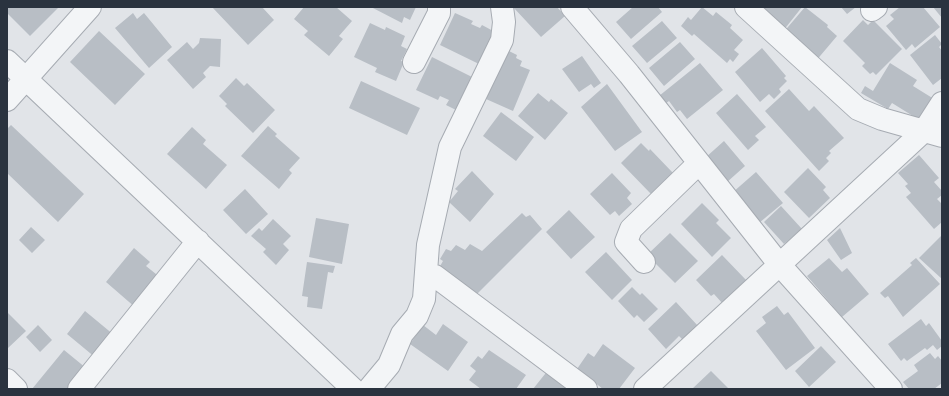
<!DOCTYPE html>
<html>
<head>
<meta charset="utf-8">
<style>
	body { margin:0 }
	#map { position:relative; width:949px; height:396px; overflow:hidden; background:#e1e4e8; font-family:"Fira Sans",sans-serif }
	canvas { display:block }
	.frame { position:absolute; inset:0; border:8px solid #2a333f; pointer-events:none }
</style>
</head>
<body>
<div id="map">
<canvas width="949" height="396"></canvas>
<div class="frame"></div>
</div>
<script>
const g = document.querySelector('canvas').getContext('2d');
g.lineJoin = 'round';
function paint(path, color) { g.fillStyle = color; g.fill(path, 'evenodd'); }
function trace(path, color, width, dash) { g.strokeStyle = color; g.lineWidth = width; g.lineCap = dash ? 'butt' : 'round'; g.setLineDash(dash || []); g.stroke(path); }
const building = new Path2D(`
	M 7,7 L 59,7 L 30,36 L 7,13 Z
	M 212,7 L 262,7 L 274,20 L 248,45 Z
	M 304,7 L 336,7 L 352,21 L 339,36 L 343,39 L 329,56 L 304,35 L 308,31 L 294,19 Z
	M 371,7 L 416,7 L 410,20 L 404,17 L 402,23 Z
	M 513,7 L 557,7 L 565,16 L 541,37 Z
	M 633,7 L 658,7 L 662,12 L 631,39 L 616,22 Z
	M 702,7 L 713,16 L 716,12 L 732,25 L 730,28 L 743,40 L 734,50 L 739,54 L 733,62 L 730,59 L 727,63 L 694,34 L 692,36 L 681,26 L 688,17 L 691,20 Z
	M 753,7 L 802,7 L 783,31 Z
	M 805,7 L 828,25 L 827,27 L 837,36 L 815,62 L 782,34 Z
	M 841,7 L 856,7 L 847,14 Z
	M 900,7 L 923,7 L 940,27 L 915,48 L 912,44 L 906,50 L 886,26 L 894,19 L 890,15 Z
	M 933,7 L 942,7 L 942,18 Z
	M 133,13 L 137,19 L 144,13 L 172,47 L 149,68 L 115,28 Z
	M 455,13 L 473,21 L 471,24 L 480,28 L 482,25 L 495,32 L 479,64 L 440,45 Z
	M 863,20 L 868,25 L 873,20 L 902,49 L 876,75 L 873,72 L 870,74 L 862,66 L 865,63 L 843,41 Z
	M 662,21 L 677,38 L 647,63 L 632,46 Z
	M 370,23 L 385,30 L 386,27 L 405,36 L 401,46 L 407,49 L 401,61 L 404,62 L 396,81 L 375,72 L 377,68 L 354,57 Z
	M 99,31 L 145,74 L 115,105 L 70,62 Z
	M 935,35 L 942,44 L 939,47 L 942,51 L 942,78 L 933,85 L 910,55 Z
	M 200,38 L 221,39 L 220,67 L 210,66 L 203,73 L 206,77 L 193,89 L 167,60 L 187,42 L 193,49 L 199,43 Z
	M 680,42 L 695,59 L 664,86 L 649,68 Z
	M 762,48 L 786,76 L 784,78 L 787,81 L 779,89 L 781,92 L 774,99 L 769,94 L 760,102 L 735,72 Z
	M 507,50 L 517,55 L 516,58 L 522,61 L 520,66 L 530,70 L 513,111 L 486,99 Z
	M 582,56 L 601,83 L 594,88 L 591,84 L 579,92 L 562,69 Z
	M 432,57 L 474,78 L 458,111 L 446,105 L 449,100 L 440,96 L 438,100 L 416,90 Z
	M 700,63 L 723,90 L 687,119 L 680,110 L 677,112 L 669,101 L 665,104 L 659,96 Z
	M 890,63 L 917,80 L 913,86 L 934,99 L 921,121 L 892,103 L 888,109 L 861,93 L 865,86 L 873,91 Z
	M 236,78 L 244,86 L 247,83 L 275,110 L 253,133 L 225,106 L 227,104 L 219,96 Z
	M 361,81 L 420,108 L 407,135 L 349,108 Z
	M 607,84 L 642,132 L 615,151 L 581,107 Z
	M 789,89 L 809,111 L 814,106 L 844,138 L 829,151 L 831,153 L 826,158 L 829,161 L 819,171 L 765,111 Z
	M 538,93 L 549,102 L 551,99 L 568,113 L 545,140 L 518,116 Z
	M 737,94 L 766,127 L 755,136 L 759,140 L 748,150 L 716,113 Z
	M 501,112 L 534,137 L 516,161 L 483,136 Z
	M 11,125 L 84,194 L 58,222 L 7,173 L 7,129 Z
	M 268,126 L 277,134 L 275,136 L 300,158 L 289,170 L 292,173 L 279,189 L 241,156 Z
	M 192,127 L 206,140 L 203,144 L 227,165 L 206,189 L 167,154 Z
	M 724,141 L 745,166 L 726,183 L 705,158 Z
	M 641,143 L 649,151 L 650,149 L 673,173 L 651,194 L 621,163 Z
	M 919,155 L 939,178 L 934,182 L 942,191 L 942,195 L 937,199 L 942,204 L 942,222 L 934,229 L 906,197 L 911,193 L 905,186 L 908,184 L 898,173 Z
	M 808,168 L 826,187 L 823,190 L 830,198 L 809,218 L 784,192 Z
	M 472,171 L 494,194 L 470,222 L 449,202 L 458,191 L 455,189 Z
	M 756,172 L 783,203 L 759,223 L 732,193 Z
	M 612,173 L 631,193 L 627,198 L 632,204 L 619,216 L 615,211 L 610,215 L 590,194 Z
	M 245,189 L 268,214 L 246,234 L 223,210 Z
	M 702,203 L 719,220 L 716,223 L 731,238 L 712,257 L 681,224 Z
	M 781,206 L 802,229 L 784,244 L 764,222 Z
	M 569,210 L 595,237 L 571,259 L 546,232 Z
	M 522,213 L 526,217 L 530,215 L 542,229 L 476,295 L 439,268 L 443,261 L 440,259 L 446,249 L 451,251 L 456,245 L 465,250 L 470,244 L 482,251 Z
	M 316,218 L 349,224 L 342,264 L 309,257 Z
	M 273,219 L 291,236 L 283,244 L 289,250 L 276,265 L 263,252 L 266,249 L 251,236 L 259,228 L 262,231 Z
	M 31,227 L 45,240 L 32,253 L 19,240 Z
	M 840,228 L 852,253 L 841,260 L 827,240 Z
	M 670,233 L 698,261 L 675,283 L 647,255 Z
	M 942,235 L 942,279 L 919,258 Z
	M 134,248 L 150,262 L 146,266 L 161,278 L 136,308 L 106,282 Z
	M 606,252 L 632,280 L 612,300 L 585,272 Z
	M 722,255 L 747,281 L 723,304 L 714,294 L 711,296 L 696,280 Z
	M 829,258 L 842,272 L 847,268 L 869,294 L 842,317 L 807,276 Z
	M 916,258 L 940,284 L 903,317 L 888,296 L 885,298 L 880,293 L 912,265 L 910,263 Z
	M 307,262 L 335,266 L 333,273 L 328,272 L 322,309 L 307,307 L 308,297 L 302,296 Z
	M 632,287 L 640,295 L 642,293 L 658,309 L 644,322 L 637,315 L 634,318 L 618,301 Z
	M 676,302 L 698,326 L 683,340 L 679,336 L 666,349 L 648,329 Z
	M 777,306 L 784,315 L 788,312 L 815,348 L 786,370 L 756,331 L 766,323 L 762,317 Z
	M 85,311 L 114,335 L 96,358 L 67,334 Z
	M 7,312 L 26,331 L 7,349 Z
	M 921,319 L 926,326 L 929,323 L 942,341 L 942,346 L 937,350 L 933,345 L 927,350 L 925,348 L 907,361 L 904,358 L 901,361 L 888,344 Z
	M 443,324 L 468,342 L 448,371 L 410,344 L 423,325 L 436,335 Z
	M 38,325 L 52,340 L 40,352 L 26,337 Z
	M 603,344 L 635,368 L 619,389 L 603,389 L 577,369 L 588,353 L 594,357 Z
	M 821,346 L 836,362 L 809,387 L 795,371 Z
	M 64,350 L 86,368 L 69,389 L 32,389 Z
	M 489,350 L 526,375 L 516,389 L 481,389 L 469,380 L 476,371 L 470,366 L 478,356 L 482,359 Z
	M 930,353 L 935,359 L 938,356 L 942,361 L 942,383 L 934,389 L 909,389 L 903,382 L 918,371 L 914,365 Z
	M 549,369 L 574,389 L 533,389 Z
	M 711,371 L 729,389 L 692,389 Z`);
const minor = new Path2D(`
	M 572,7 L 629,74 L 779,264 L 891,389
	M 746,7 L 858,109 L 882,119 L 942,136
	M 872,10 L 876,7
	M 7,61 L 353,389
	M 414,62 L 439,13 L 439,7
	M 7,100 L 90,7
	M 644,262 L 626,242 L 631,229 L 699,163
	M 426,274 L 435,276 L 586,389
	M 7,380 L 16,389
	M 79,389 L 198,241
	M 369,389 L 389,365 L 402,334 L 417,316 L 424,299 L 428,245 L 450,147 L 502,40 L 504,22 L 502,7
	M 645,389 L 924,131 L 942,103`);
paint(building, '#b8bec5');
trace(minor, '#a6abb2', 24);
trace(minor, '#f3f5f7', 22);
</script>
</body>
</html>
